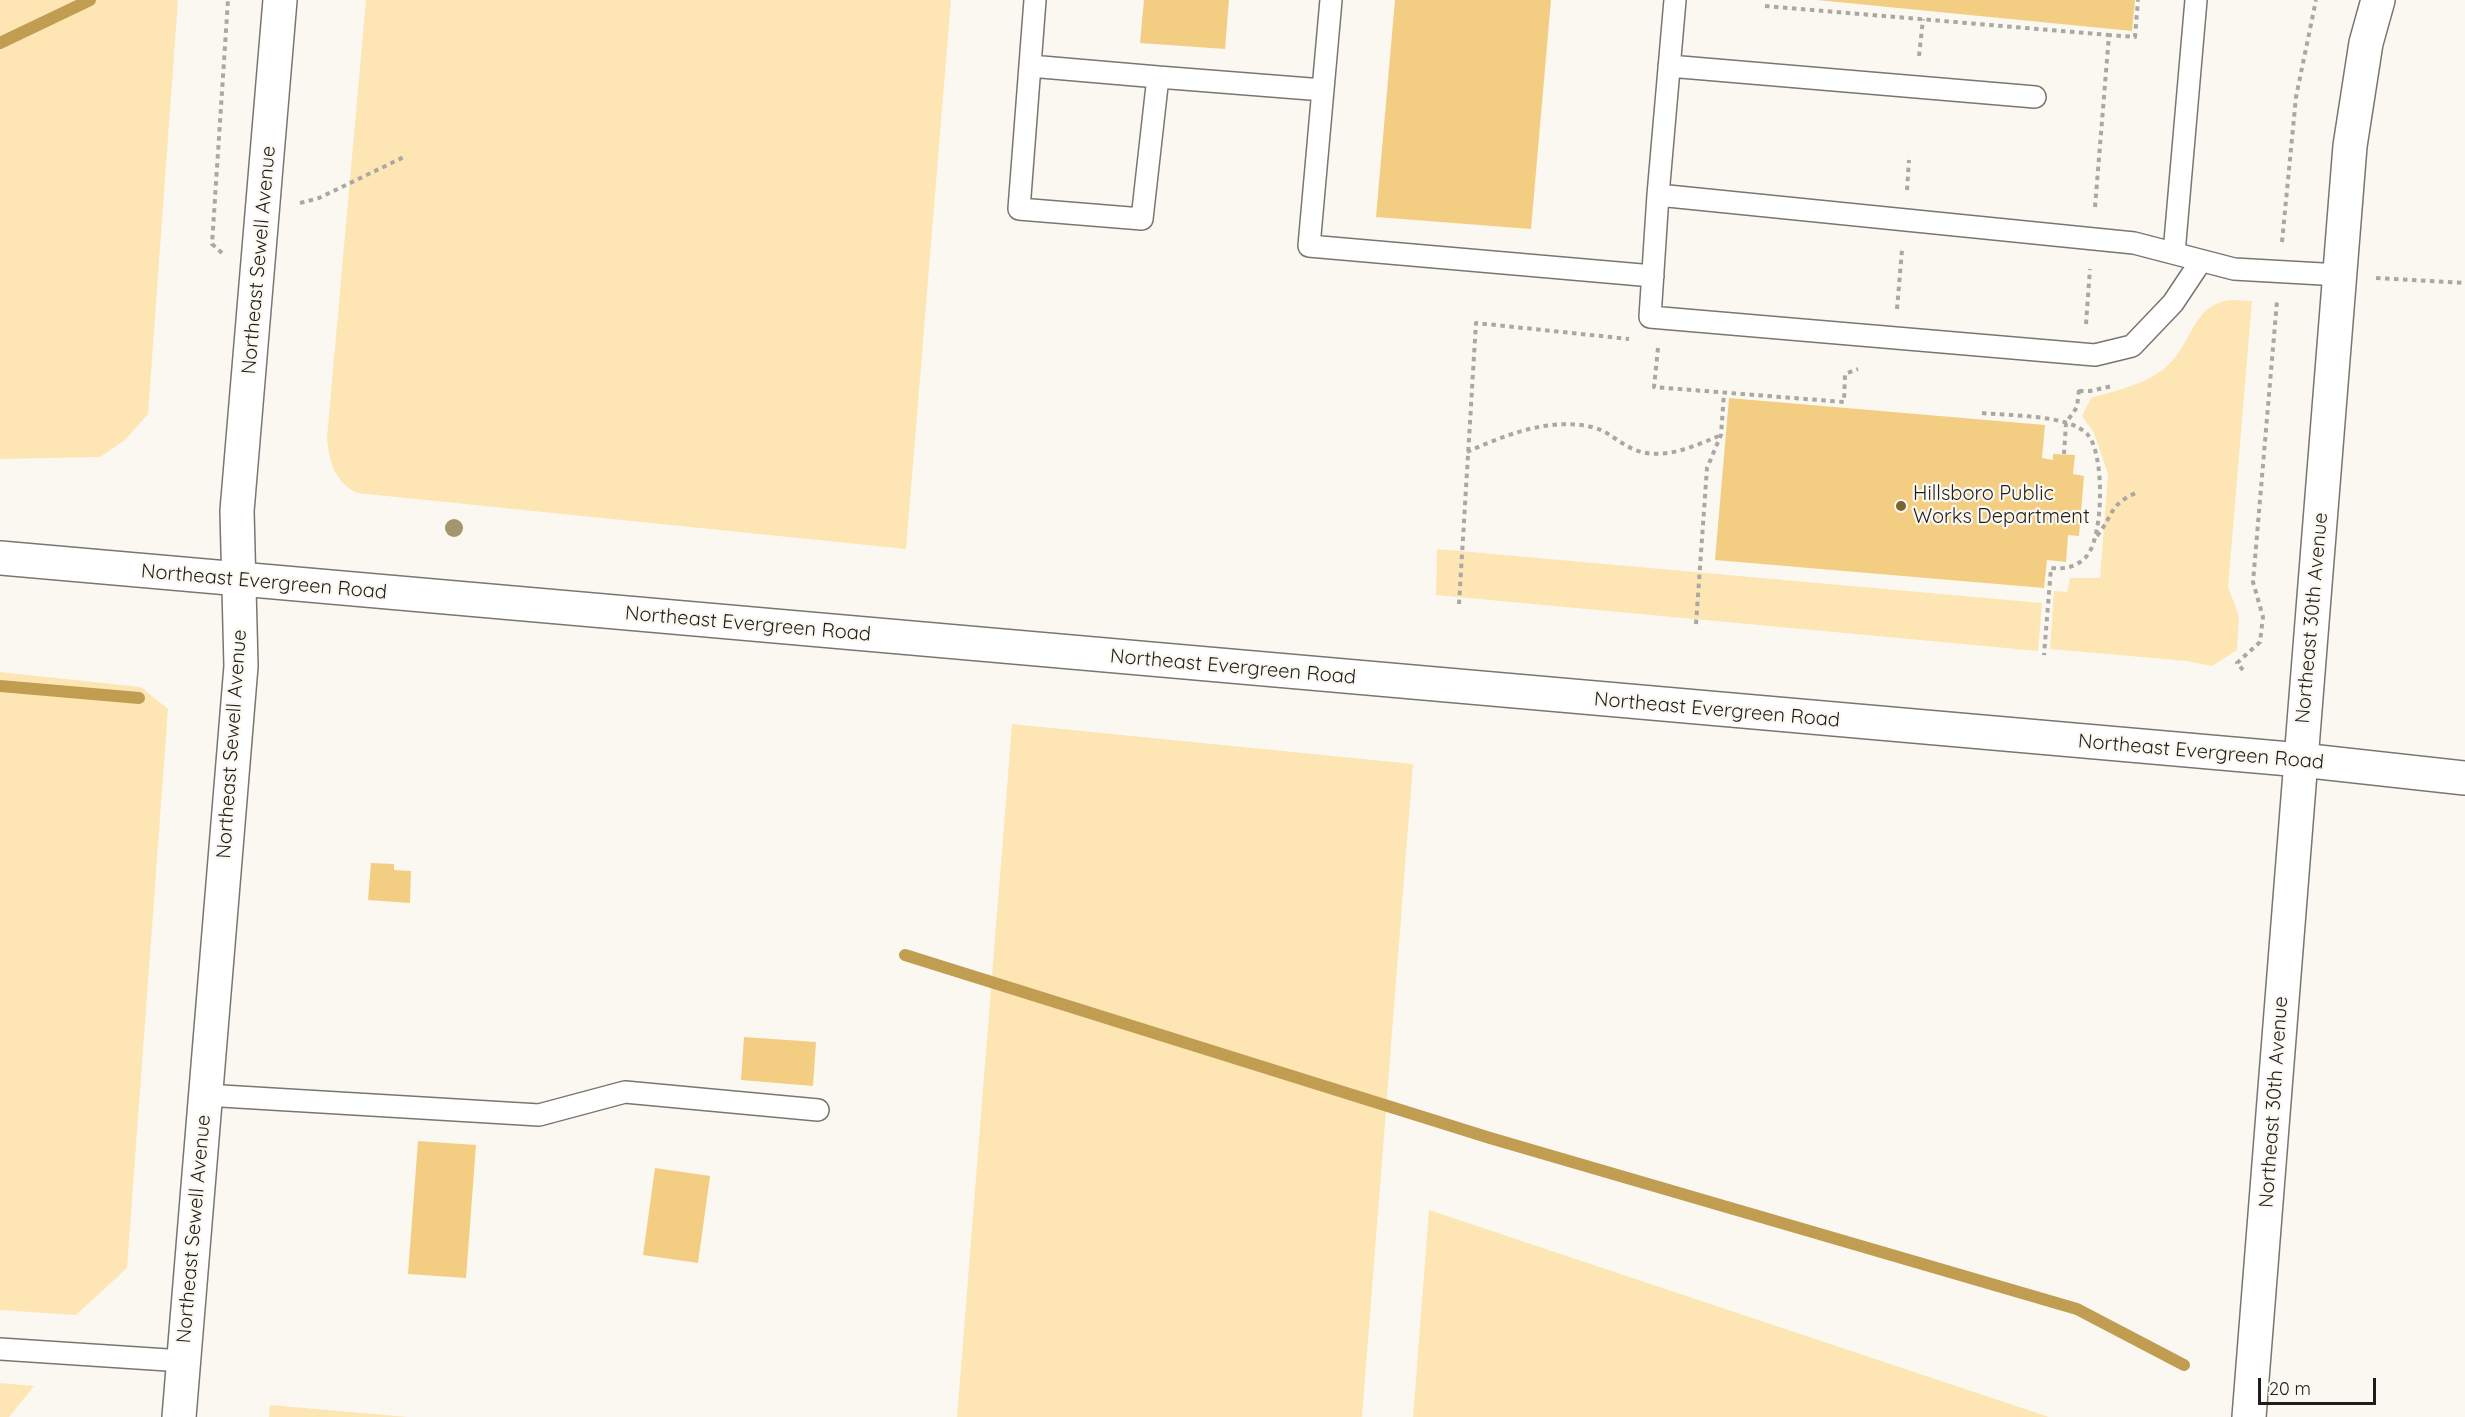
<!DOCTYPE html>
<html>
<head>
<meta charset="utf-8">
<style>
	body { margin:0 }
	#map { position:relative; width:2465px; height:1417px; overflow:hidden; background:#fbf8f1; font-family:Quicksand,sans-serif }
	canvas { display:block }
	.scale { position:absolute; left:2258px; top:1378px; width:118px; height:27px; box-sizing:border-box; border:3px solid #1e1d1a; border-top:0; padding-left:8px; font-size:18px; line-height:21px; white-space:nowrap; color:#1e1d1a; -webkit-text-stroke:4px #fbf8f1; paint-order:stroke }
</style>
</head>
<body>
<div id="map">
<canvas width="2465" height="1417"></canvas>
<div class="scale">20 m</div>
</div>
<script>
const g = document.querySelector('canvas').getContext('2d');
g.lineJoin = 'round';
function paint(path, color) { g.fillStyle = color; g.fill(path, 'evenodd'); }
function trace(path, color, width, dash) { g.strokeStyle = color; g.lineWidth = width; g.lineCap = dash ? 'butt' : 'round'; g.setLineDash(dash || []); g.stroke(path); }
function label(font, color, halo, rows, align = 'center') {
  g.font = font + ' Quicksand,sans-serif'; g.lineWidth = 4.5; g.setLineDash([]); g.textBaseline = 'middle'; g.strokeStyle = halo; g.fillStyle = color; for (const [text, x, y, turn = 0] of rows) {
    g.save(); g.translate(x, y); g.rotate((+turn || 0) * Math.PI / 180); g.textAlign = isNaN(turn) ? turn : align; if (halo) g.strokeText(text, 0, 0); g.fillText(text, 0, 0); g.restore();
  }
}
const green = new Path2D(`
	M 0,0 L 178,0 L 148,414 L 125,440 L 100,457 L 0,459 Z
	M 366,0 L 951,0 L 906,549 L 357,493 C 334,481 329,462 327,437 Z
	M 2230,300 L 2252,301 L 2228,587 L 2239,616 L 2237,650 L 2212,666 L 2187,661 L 2050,649 L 2054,591 L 2067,592 L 2070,578 L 2100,578 L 2108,474 L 2094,433 L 2082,416 L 2091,398 C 2117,390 2144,385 2165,368 C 2193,345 2191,305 2230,300 Z
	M 1437,549 L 2042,603 L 2038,651 L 1436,595 Z
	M 0,672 L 141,687 L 168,709 L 127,1268 L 76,1315 L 0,1310 Z
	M 1012,724 L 1413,764 L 1362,1417 L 957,1417 Z
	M 1429,1210 L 2049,1417 L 1413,1417 Z
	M 0,1383 L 34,1386 L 9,1417 L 0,1417 Z
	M 270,1405 L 408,1417 L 269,1417 Z`);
const stream = new Path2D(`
	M 0,43 L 90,0
	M 0,686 L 139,698
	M 905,955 L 1490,1138 L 2077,1309 L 2184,1365`);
const building = new Path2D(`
	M 1144,0 L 1229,0 L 1225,49 L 1140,43 Z
	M 1395,0 L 1551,0 L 1531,229 L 1376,217 Z
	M 1817,0 L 2135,0 L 2132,31 Z
	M 1729,398 L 2045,425 L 2042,458 L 2053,460 L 2053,454 L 2075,455 L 2073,474 L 2084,476 L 2079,536 L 2068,535 L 2066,562 L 2047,560 L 2044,588 L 1715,560 Z
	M 371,863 L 394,864 L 394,870 L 411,871 L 410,903 L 368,900 Z
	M 744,1037 L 816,1042 L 813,1086 L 741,1080 Z
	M 418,1141 L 476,1145 L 466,1278 L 408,1274 Z
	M 655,1168 L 710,1176 L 698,1263 L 643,1255 Z`);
const path = new Path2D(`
	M 1765,6 L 2109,35
	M 1919,56 L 1923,19
	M 1907,190 L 1909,160
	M 300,203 L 319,198 L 404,157
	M 2095,207 L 2109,35 L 2135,37 L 2138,0
	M 2282,242 L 2296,97 L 2316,0
	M 222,253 L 212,244 L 228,0
	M 2376,278 L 2465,283
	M 1897,309 L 1902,250
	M 2086,324 L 2090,269
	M 1658,348 L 1654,387 L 1844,402 L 1845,374 L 1858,369
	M 2079,391 L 2090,391 L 2112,386
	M 1982,413 C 2008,416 2070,414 2088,435 C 2105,455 2104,540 2085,558 C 2074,568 2064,569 2051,568 L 2044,655
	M 1467,452 C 1505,435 1550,417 1592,427 C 1608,431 1619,443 1633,449 C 1661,462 1695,446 1721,435
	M 2064,454 L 2066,423 L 2077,407 L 2079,390
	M 2097,536 C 2115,513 2108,505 2138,492
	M 1459,604 L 1476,323 L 1629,339
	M 1696,624 L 1707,468 L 1721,435 L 1724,393
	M 2243,670 L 2237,663 L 2260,642 L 2263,617 L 2253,582 L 2277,301`);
const lane = new Path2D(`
	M 1331,0 L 1309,246 L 1653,276
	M 1675,0 L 1658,195 L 2134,243 L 2234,269 L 2340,275
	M 1030,66 L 1158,77 L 1142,219 L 1019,209 L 1035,0
	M 1669,66 L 2035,97
	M 1158,77 L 1323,90
	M 1658,195 L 1650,317 L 2095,355 L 2132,346 L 2173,303 L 2201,261
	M 2174,253 L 2196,0
	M 205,1095 L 539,1115 L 625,1092 L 818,1110
	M 0,1349 L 183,1361`);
const street = new Path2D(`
	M 179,1417 L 241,666 L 237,511 L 280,0
	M 2249,1417 L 2301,760`);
const secondary = new Path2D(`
	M 2301,760 L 2350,146 L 2366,43 L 2378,0`);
const primary = new Path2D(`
	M 0,558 L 2301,760 L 2465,778`);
const trees = [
	[454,528]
];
const markers = [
	[1901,506,6,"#796333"]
];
const streetNames = [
	["Northeast Sewell Avenue",259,260,-85],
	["Northeast Evergreen Road",264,582,5],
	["Northeast 30th Avenue",2312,618,-85],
	["Northeast Evergreen Road",748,624,5],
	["Northeast Evergreen Road",1233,667,5],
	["Northeast Evergreen Road",1717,710,5],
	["Northeast Sewell Avenue",232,744,-86],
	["Northeast Evergreen Road",2201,752,5],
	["Northeast 30th Avenue",2274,1102,-86],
	["Northeast Sewell Avenue",194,1229,-85]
];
const poiNames = [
	["Hillsboro Public",1913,494],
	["Works Department",1913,517]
];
paint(green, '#fee6b4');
trace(stream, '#c09d51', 12);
paint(building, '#f3ce82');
trace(lane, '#797670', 24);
trace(street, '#797670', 36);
trace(secondary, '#797670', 36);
trace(primary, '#797670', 36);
trace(path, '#aaa8a3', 4, [4.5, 4.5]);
trace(lane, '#fff', 21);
trace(street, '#fff', 33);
trace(secondary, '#fff', 33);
trace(primary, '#fff', 33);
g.fillStyle = '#a4956f';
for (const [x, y] of trees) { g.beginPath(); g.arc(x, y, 9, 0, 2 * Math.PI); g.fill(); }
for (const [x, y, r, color] of markers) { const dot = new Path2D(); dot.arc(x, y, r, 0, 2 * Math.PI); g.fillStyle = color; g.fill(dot); trace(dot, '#fbf8f1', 2); }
label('20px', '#1e1d1a', '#fbf8f1', streetNames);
label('20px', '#1e1d1a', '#fbf8f1', poiNames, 'left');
</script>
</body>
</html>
